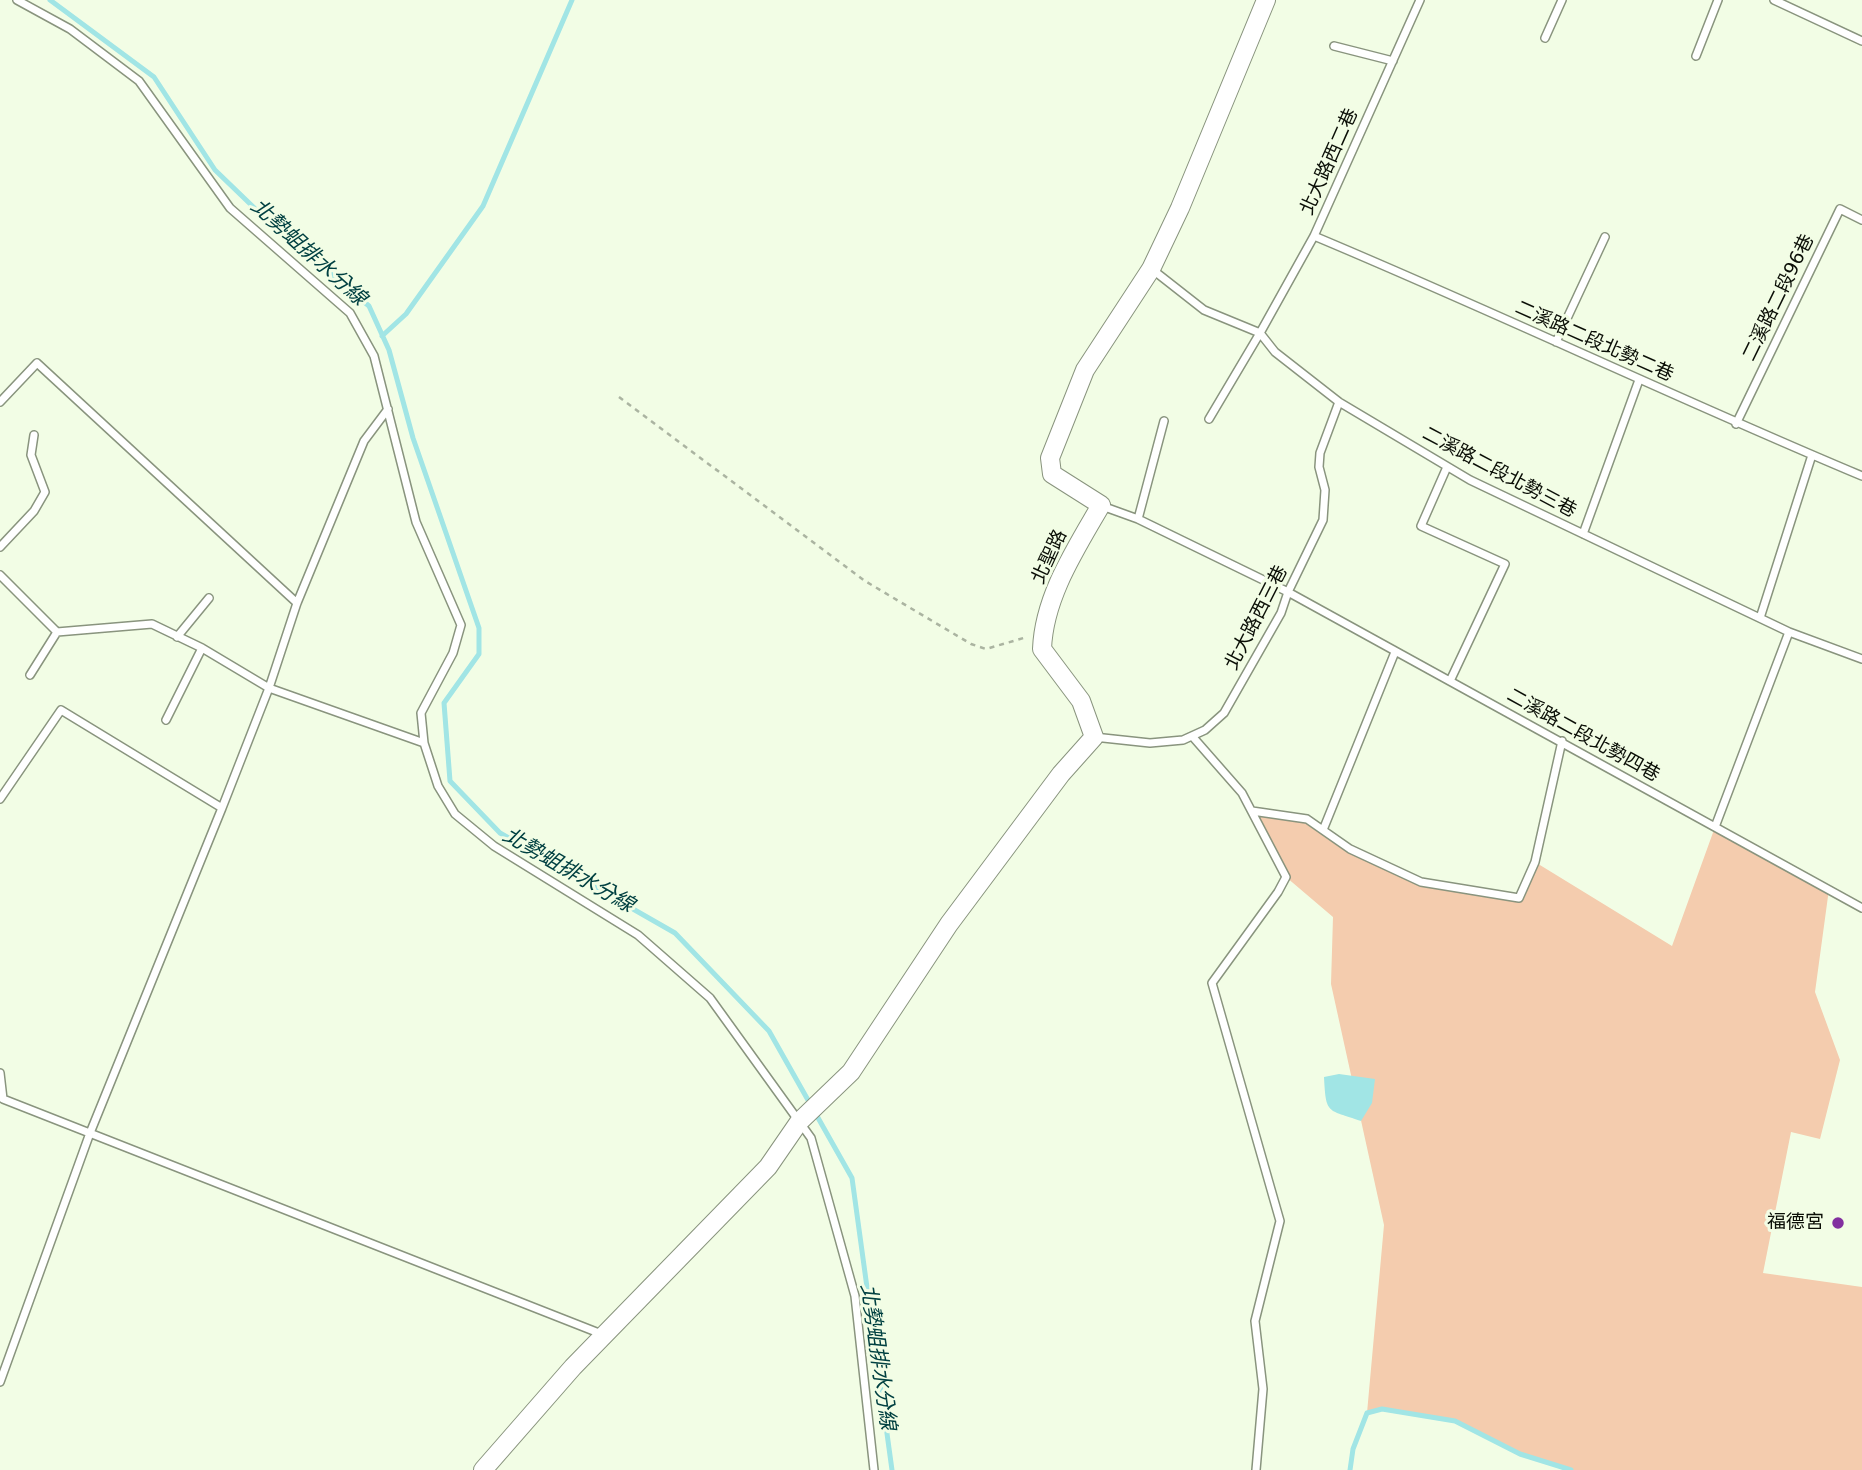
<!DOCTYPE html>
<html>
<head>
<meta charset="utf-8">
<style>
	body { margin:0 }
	canvas { display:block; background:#f2fde5 }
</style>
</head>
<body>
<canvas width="1862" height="1470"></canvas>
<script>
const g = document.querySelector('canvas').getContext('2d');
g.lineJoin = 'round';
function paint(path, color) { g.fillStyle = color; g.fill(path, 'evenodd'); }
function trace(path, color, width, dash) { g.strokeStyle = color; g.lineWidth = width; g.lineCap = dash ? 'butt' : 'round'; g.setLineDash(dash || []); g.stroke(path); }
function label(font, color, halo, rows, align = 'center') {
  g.font = font + ' "DejaVu Sans","Noto Sans TC",sans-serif'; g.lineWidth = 6; g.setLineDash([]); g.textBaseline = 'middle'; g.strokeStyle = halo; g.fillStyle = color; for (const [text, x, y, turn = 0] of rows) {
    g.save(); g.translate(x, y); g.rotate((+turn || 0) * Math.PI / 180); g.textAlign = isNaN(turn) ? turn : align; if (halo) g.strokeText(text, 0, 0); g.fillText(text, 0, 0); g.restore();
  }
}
const green = new Path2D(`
	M 1252,811 L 1307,819 L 1350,849 L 1421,882 L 1519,898 L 1535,862 L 1672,946 L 1715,827 L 1829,889 L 1815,992 L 1840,1060 L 1820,1139 L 1791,1132 L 1763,1273 L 1862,1287 L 1862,1470 L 1571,1470 L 1520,1454 L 1455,1421 L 1382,1409 L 1367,1413 L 1384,1225 L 1331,984 L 1333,917 L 1286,877 Z`);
const water = new Path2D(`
	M 1339,1074 L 1375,1079 L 1372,1103 L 1361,1121 C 1327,1109 1326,1115 1324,1077 Z`);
const stream = new Path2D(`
	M 50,0 L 154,77 L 215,170 L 272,225 L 369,306 L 389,350 L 413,438 L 479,628 L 479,654 L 444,703 L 450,781 L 500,833 L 675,933 L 769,1031 L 852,1178 L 892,1470
	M 382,336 L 406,314 L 483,206 L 572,0
	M 1350,1470 L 1353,1449 L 1367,1413 L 1382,1409 L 1455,1421 L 1520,1454 L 1571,1470`);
const path = new Path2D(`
	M 619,397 L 865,581 L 971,644 L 986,649 L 1027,637`);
const service = new Path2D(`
	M 17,0 L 70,29 L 139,81 L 230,208 L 350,313 L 374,356 L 416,522 L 461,625 L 453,653 L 421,713 L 424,743 L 438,786 L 455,814 L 494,846 L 638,935 L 710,998 L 811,1138 L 855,1296 L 874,1470
	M 1774,0 L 1862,41
	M 1545,38 L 1562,0
	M 1334,46 L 1393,61
	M 1696,56 L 1718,0
	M 1314,236 C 1498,313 1678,399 1862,476
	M 1153,270 L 1204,310 L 1260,333 L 1275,352 L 1339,402 L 1470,480 L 1789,632 L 1862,659
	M 1556,342 L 1605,237
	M 0,402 L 37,363 L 297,603
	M 1209,419 L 1260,333 L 1314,236 L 1420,0
	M 1736,424 L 1840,209 L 1862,220
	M 1447,467 L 1421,526 L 1505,564 L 1450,681
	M 1102,506 L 1138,519 L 1288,592 L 1862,908
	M 1138,519 L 1164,421
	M 1583,534 L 1639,380
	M 0,547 L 34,511 L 45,492 L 31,455 L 34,435
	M 0,575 L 57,632 L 152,624 L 202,648 L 269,688 L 424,743
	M 1760,618 L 1812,455
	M 177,637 L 209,598
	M 30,675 L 57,632
	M 166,720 L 202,648
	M 1192,736 L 1242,793 L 1286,877 L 1278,892 L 1212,983 L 1280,1221 L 1255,1321 L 1263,1389 L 1256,1470
	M 1094,737 L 1150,743 L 1183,740 L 1205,730 L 1224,713 L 1281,613 L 1288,592 L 1323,520 L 1325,490 L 1319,467 L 1320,453 L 1339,402
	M 0,799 L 61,710 L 222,808 L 269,688 L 297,603 L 364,441 L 388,409
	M 1252,811 L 1307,819 L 1350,849 L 1421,882 L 1519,898 L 1535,862 L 1562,741
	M 1715,827 L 1789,632
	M 1323,830 L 1395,652
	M 0,1073 L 3,1099 L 604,1335
	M 0,1382 L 90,1133 L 222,808`);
const tertiary = new Path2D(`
	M 483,1470 L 573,1367 L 768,1167 L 799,1122 L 851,1072 L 949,924 L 1061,774 L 1094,737 L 1081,701 L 1042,649 C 1044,597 1075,550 1101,505 L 1052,474 L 1050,458 L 1085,370 L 1151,269 L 1180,208 L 1266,0`);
const markers = [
	[1838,1223,7,"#822f9f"]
];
const streetNames = [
	["北大路西二巷",1330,162,-66],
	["二溪路二段96巷",1779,298,-64],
	["二溪路二段北勢二巷",1594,342,24],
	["二溪路二段北勢三巷",1499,473,28],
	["北聖路",1050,557,-65],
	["北大路西三巷",1257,618,-63],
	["二溪路二段北勢四巷",1583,736,29]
];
const poiNames = [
	["福德宮",1824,1223]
];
const waterNames = [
	["北勢蛆排水分線",308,253,42],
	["北勢蛆排水分線",568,871,30],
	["北勢蛆排水分線",877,1357,82]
];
paint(green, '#f4ccae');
paint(water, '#a1e5e5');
trace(stream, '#a1e5e5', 5);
trace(service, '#89947e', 10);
trace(tertiary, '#89947e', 20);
trace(path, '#abb4a1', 2.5, [5, 5]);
trace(service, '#fff', 7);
trace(tertiary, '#fff', 18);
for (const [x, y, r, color] of markers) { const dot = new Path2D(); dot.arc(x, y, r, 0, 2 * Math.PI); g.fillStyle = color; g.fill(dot); trace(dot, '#f2fde5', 2.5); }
label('19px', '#0a0e06', '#f2fde5', streetNames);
label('19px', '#0a0e06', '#f2fde5', poiNames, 'right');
label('italic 21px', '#004041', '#f2fde5', waterNames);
</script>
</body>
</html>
